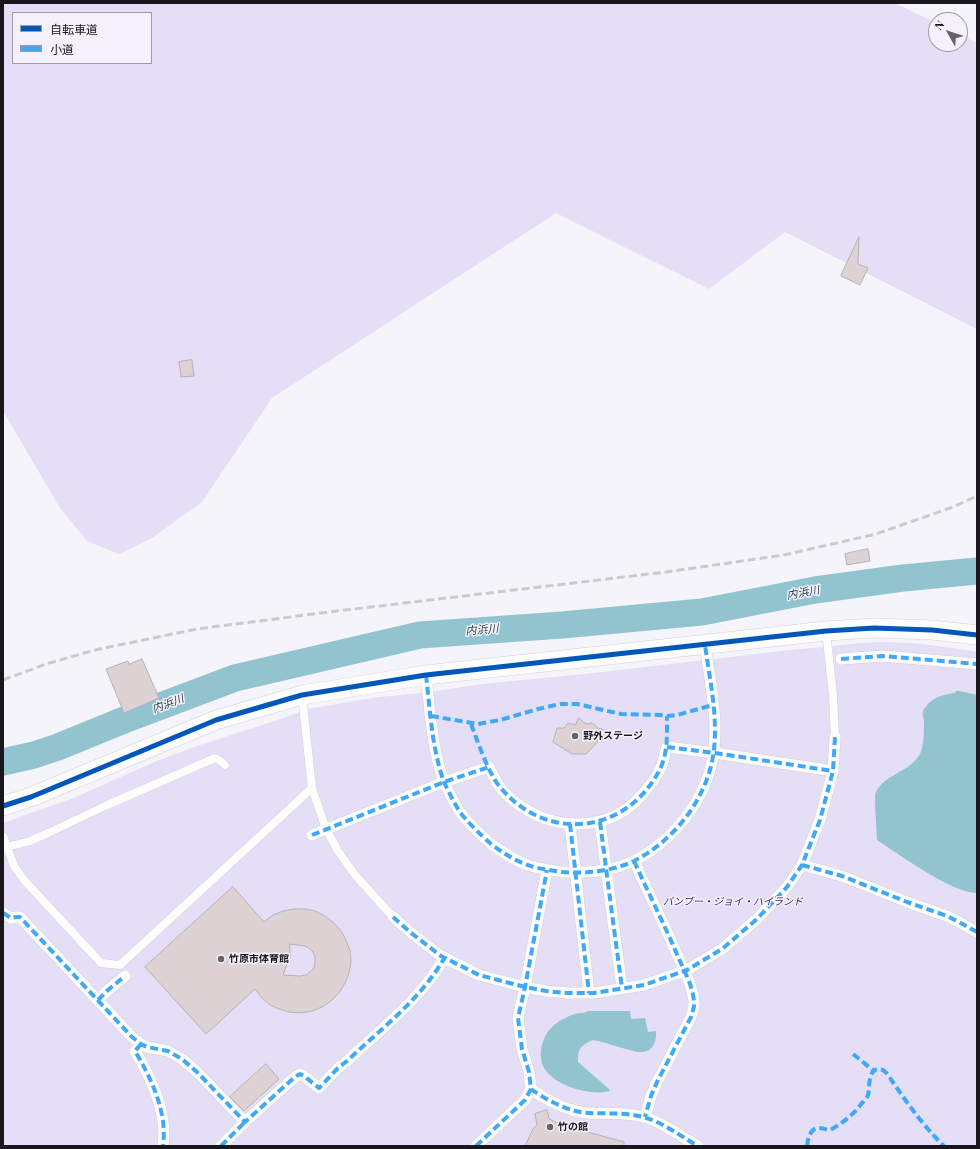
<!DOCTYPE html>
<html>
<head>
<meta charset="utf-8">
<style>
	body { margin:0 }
	#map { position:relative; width:980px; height:1149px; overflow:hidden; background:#f5f4fa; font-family:"Playfair Display","Noto Sans JP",serif }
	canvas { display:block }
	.frame { position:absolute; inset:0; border:4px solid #19171d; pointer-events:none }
	.legend { position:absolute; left:12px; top:12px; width:140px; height:52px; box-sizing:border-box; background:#f4f1fd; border:1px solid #9c9aa3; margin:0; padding:5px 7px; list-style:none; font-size:12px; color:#19171d }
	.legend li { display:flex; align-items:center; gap:8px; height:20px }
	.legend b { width:20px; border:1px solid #9c9aa3 }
	.north { position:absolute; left:928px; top:12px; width:40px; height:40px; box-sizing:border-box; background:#f4f1fd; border:1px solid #9c9aa3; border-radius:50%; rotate:309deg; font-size:11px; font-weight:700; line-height:16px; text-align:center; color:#19171d }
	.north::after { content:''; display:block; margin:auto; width:14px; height:18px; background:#66646a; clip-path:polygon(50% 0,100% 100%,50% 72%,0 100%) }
</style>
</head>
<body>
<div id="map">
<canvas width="980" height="1149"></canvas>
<div class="frame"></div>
<ul class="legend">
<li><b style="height:5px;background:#0057b8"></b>自転車道</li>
<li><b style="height:5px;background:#3fa9f5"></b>小道</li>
</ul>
<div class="north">N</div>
</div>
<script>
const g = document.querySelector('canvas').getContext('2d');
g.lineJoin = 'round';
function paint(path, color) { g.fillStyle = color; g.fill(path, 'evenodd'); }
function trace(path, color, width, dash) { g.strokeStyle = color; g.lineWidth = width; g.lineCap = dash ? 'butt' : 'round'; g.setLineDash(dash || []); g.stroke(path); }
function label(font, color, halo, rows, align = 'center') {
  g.font = font + ' "Playfair Display","Noto Sans JP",serif'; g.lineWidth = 3; g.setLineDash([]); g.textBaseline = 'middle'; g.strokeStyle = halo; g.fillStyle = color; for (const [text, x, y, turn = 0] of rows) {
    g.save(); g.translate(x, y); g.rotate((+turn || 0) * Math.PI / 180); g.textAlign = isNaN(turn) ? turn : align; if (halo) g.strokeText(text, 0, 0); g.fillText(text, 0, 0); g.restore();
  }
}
const green = new Path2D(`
	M 3,3 L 895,3 L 936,23 L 936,44 L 960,44 L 960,35 L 977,43 L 977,329 L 785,232 L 709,289 L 556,213 L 272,398 L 202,502 L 152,538 L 119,554 L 87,541 L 60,508 L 3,411 ZM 13,13 L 151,13 L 151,63 L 13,63 Z
	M 879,642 C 912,642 944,646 977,652 L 977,1146 L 3,1146 L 3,823 L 76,797 L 152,763 L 194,747 L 281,719 L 307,709 L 380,697 L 421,693 L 483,684 L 594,673 L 790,650 C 820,648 849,643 879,642 Z`);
const water = new Path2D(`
	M 956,691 L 960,691 L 977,695 L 977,893 C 954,894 898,854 877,840 L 875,804 C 876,800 874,796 876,792 C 885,774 910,772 920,754 C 924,746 924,731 924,722 C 924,719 922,715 923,712 C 923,710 926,707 927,705 C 933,697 945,694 955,693 Z
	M 588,1011 L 630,1011 L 631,1019 L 645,1018 L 648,1032 L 656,1031 C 657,1040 653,1052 642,1052 C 638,1053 634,1051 630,1050 C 617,1047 605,1042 593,1040 C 581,1045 577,1049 578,1062 L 609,1089 L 610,1091 C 592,1096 559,1087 547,1072 C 536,1059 541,1038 552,1027 C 559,1020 570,1015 579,1013 C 583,1013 585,1013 588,1011 Z`);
const river = new Path2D(`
	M 3,762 L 34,755 L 58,747 L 129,718 L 235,678 L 420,635 L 562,625 L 702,612 L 815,590 L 903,578 L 977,571`);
const building = new Path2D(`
	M 859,237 L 858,264 L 868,268 L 860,285 L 841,276 Z
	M 192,360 L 194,376 L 181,377 L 179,362 Z
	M 868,549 L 870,561 L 847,565 L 845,554 Z
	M 142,659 L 159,698 L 124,713 L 106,669 L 128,661 L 129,664 Z
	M 579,718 L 586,724 L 592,723 L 598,728 L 608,731 L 586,754 L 572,754 L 553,742 L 557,728 L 564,728 L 568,723 L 575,725 Z
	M 233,887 L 264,922 L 273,915 L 283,911 L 294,909 L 305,909 L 315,911 L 325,916 L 334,923 L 341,931 L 346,940 L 350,951 L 351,962 L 349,973 L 345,983 L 339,993 L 331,1001 L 322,1007 L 312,1011 L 301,1013 L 289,1012 L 279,1009 L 270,1005 L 262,998 L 255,989 L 206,1034 L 145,967 ZM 290,944 L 305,946 L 309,948 L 313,952 L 315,957 L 315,962 L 314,968 L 310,972 L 306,975 L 300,976 L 283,975 L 290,956 Z
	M 266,1064 L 279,1079 L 244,1111 L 230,1097 Z
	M 547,1110 L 549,1119 L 562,1125 L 624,1142 L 624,1146 L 525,1146 L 533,1129 L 537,1125 L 535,1114 Z`);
const service = new Path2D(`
	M 826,631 L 833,695 L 835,737
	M 302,695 L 312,788 L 326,829 L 338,851 L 355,875 L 393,917
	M 3,836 L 14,866 L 24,880 L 101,963 L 120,965 L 312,788
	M 3,848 L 30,841 L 46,834 L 105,806 L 215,758 L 219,760 L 225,765`);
const pedestrian = new Path2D(`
	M 841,659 L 882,656 L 977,664
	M 426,675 C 430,710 432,749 444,782 C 448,791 453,800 458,809 C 464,819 482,836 491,844 C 502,852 512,859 525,864 C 537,869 550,870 563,872 C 587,874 612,871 634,861 C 667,844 694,814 707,779 C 723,737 711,689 705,645
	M 600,822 L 612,914 L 622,988
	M 570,824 L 589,993
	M 312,835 L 444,782 L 489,767 C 492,773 495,780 499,786 C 504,793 512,800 519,805 C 527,810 534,815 543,818 C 574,829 611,825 635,802 C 645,792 657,778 662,765 C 664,759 665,753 667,747 L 715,753 L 833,771
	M 634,861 C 649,894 665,926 679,959 C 685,972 693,987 694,1002 C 695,1007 692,1012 691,1017 L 657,1082 L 651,1096 L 645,1117
	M 802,865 L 842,876 L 907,902 L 947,916 L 957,921 L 977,932
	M 3,913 L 11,918 L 17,917 L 20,917 L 132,1037 L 141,1044 L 147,1047 L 168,1051 L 182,1059 L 197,1072 L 245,1122 L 287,1084 L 295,1077 L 300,1074 L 304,1076 L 319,1088 L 338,1068 L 347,1061 C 382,1028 421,999 445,957
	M 393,917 L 410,932 L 441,956 L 479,975 L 525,987 L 546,991 L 567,993 L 594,993 L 644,985 L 687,970 L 722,949 L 757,919 L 787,887 L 802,865 L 820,820 L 833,771 L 835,737
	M 98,1000 L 108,990 L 125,976
	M 141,1044 L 135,1051 C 148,1073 159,1095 163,1121 C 164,1129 164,1138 163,1146
	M 531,1089 C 546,1100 569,1112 588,1113 C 606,1114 625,1112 643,1117 C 663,1122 680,1136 698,1146
	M 221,1146 L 245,1122
	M 476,1146 L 525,1100 L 531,1089 L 529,1072 L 522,1049 L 518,1018 L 525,987 L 547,870`);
const tertiary = new Path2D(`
	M 3,806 L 31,797 L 216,720 L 302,695 L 426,675 L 826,631 L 874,628 L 932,630 L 977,635`);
const rail = new Path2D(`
	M 3,680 L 46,664 L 95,650 L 197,629 L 329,612 L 666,572 L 784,555 L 876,534 L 953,507 L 977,496`);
const quiet = new Path2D(`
	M 841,659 L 882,656 L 977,664
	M 426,675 C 430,710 432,749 444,782 C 448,791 453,800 458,809 C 464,819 482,836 491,844 C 502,852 512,859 525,864 C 537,869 550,870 563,872 C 587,874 612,871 634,861 C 667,844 694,814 707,779 C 723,737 711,689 705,645
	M 431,716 L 478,724 L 500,720 L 538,709 L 560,704 L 577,704 L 621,714 L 660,715 L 667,716 L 677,715 L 713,705
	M 471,724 C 478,742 488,773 500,787 C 547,844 629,834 661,767 C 668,751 667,733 667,716
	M 667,747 L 715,753 L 833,771
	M 600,822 L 612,914 L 622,988
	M 570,824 L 589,993
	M 312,835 L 444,782 L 489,767
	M 634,861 C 649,894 665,926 679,959 C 685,972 693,987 694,1002 C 695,1007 692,1012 691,1017 L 657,1082 L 651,1096 L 645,1117
	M 802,865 L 842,876 L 907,902 L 947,916 L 957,921 L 977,932
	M 3,913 L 11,918 L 17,917 L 20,917 L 132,1037 L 141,1044 L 147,1047 L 168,1051 L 182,1059 L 197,1072 L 245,1122 L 287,1084 L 295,1077 L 300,1074 L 304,1076 L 319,1088 L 338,1068 L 347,1061 C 382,1028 421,999 445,957
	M 393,917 L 410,932 L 441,956 L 479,975 L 525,987 L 546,991 L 567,993 L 594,993 L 644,985 L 687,970 L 722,949 L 757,919 L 787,887 L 802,865 L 820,820 L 833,771 L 835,737
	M 98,1000 L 108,990 L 125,976
	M 141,1044 L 135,1051 C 148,1073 159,1095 163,1121 C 164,1129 164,1138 163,1146
	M 853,1054 L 874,1071
	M 531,1089 C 546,1100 569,1112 588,1113 C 606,1114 625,1112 643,1117 C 663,1122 680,1136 698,1146
	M 221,1146 L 245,1122
	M 476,1146 L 525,1100 L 531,1089 L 529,1072 L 522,1049 L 518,1018 L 525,987 L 547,870
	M 807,1146 C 808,1139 810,1127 820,1128 C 823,1128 826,1130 830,1130 C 843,1123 853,1115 862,1103 C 864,1101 867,1098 868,1095 C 870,1090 867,1069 879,1069 C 885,1069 889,1076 892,1081 C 908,1104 924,1127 944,1146`);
const cycleway = new Path2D(`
	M 3,806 L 31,797 L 216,720 L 302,695 L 426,675 L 826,631 L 874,628 L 932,630 L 977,635`);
const markers = [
	[575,736,4,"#66646a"],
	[221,959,4,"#66646a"],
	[550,1127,4,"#66646a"]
];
const poiNames = [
	["野外ステージ",583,736],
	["竹原市体育館",229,959],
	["竹の館",558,1127]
];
const parkNames = [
	["バンブー・ジョイ・ハイランド",733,902]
];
const waterNames = [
	["内浜川",803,593,-10],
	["内浜川",482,630,-5],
	["内浜川",168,704,-21]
];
paint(green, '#e4def6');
paint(water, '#92c4cf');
trace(river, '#92c4cf', 27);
paint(building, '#ded2d4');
trace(building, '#b6b3b5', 1);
trace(service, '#d1d0d5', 9);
trace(pedestrian, '#d1d0d5', 12);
trace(tertiary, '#d1d0d5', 20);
trace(service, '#fefdfe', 8);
trace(pedestrian, '#fefdfe', 11);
trace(tertiary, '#fefdfe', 19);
trace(rail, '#cbcbcd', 3, [8, 4]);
trace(quiet, '#3fa9f5', 4, [8, 4]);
trace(cycleway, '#0057b8', 5);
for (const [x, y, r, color] of markers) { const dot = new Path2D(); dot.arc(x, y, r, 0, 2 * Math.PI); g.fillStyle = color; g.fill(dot); trace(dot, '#f4f1fd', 1.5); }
label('bold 10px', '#19171d', '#f4f1fd', poiNames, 'left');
label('italic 10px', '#3e2664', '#f4f1fd', parkNames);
label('italic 11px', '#1a3e44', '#f4f1fd', waterNames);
</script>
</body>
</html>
